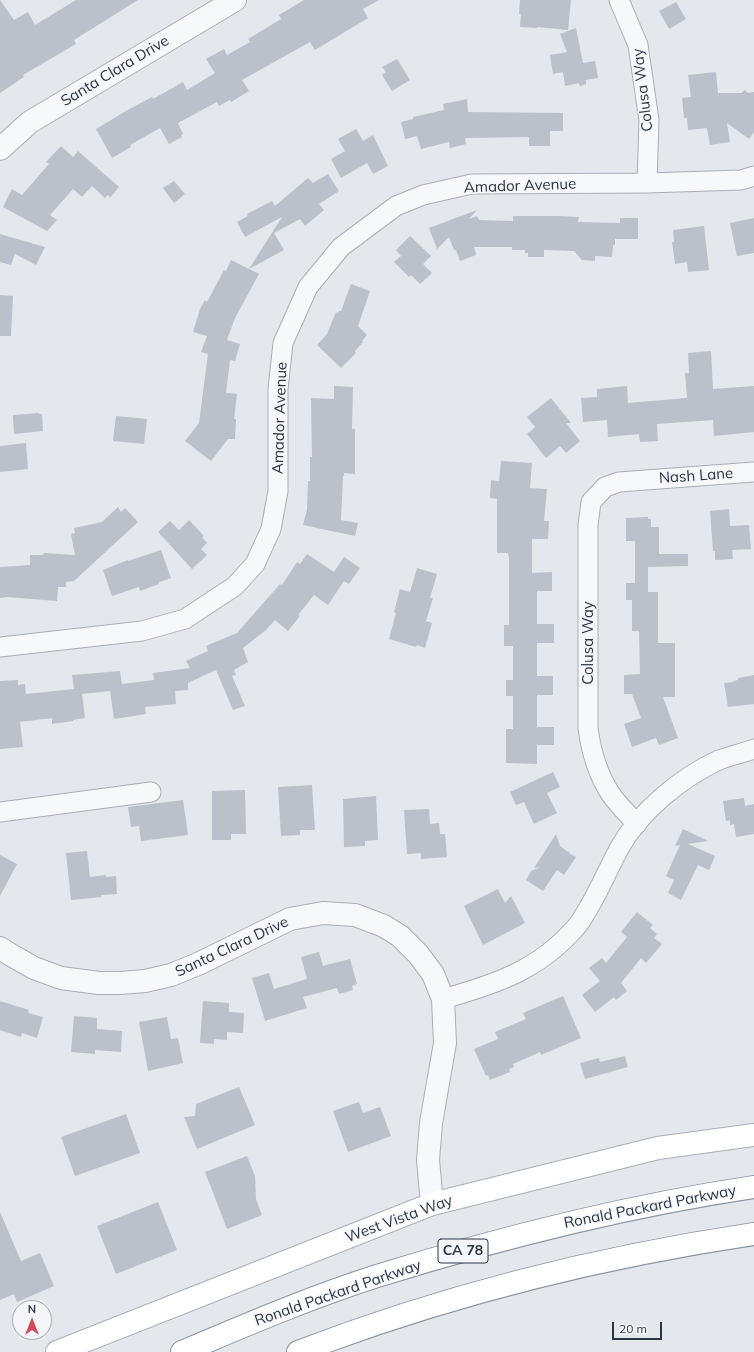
<!DOCTYPE html>
<html>
<head>
<meta charset="utf-8">
<style>
	body { margin:0 }
	#map { position:relative; width:754px; height:1352px; overflow:hidden; background:#e4e7ec; font-family:Mulish,sans-serif }
	canvas { display:block }
	.north { position:absolute; left:12px; top:1300px; width:40px; height:40px; box-sizing:border-box; background:#f4f6f9; border:1px solid #a4a8b1; border-radius:50%; rotate:0deg; font-size:11px; font-weight:700; line-height:16px; text-align:center; color:#2b3445 }
	.north::after { content:''; display:block; margin:auto; width:14px; height:18px; background:#d1495b; clip-path:polygon(50% 0,100% 100%,50% 72%,0 100%) }
	.scale { position:absolute; left:612px; top:1322px; width:50px; height:18px; box-sizing:border-box; border:2px solid #2b3445; border-top:0; padding-left:5px; font-size:12px; line-height:14px; white-space:nowrap; color:#2b3445; -webkit-text-stroke:3px #f4f6f9; paint-order:stroke }
</style>
</head>
<body>
<div id="map">
<canvas width="754" height="1352"></canvas>
<div class="north">N</div>
<div class="scale">20 m</div>
</div>
<script>
const g = document.querySelector('canvas').getContext('2d');
g.lineJoin = 'round';
function paint(path, color) { g.fillStyle = color; g.fill(path, 'evenodd'); }
function trace(path, color, width, dash) { g.strokeStyle = color; g.lineWidth = width; g.lineCap = dash ? 'butt' : 'round'; g.setLineDash(dash || []); g.stroke(path); }
function label(font, color, halo, rows, align = 'center') {
  g.font = font + ' Mulish,sans-serif'; g.lineWidth = 3; g.setLineDash([]); g.textBaseline = 'middle'; g.strokeStyle = halo; g.fillStyle = color; for (const [text, x, y, turn = 0] of rows) {
    g.save(); g.translate(x, y); g.rotate((+turn || 0) * Math.PI / 180); g.textAlign = isNaN(turn) ? turn : align; if (halo) g.strokeText(text, 0, 0); g.fillText(text, 0, 0); g.restore();
  }
}
const building = new Path2D(`
	M 0,0 L 14,20 L 28,12 L 35,25 L 76,0 L 138,0 L 74,40 L 76,44 L 23,75 L 24,77 L 0,93 Z
	M 304,0 L 379,0 L 363,9 L 368,18 L 315,50 L 310,42 L 242,80 L 249,91 L 231,102 L 230,100 L 219,106 L 217,102 L 178,123 L 183,134 L 181,135 L 182,137 L 169,144 L 160,128 L 130,145 L 131,147 L 112,158 L 96,129 L 126,111 L 152,97 L 153,99 L 183,82 L 187,90 L 215,73 L 206,59 L 224,49 L 227,55 L 250,42 L 248,39 L 281,19 L 279,15 Z
	M 520,0 L 571,0 L 568,30 L 537,27 L 537,28 L 520,27 L 521,14 L 519,14 Z
	M 676,2 L 686,19 L 669,29 L 659,11 Z
	M 576,28 L 583,63 L 595,61 L 598,78 L 586,80 L 586,84 L 580,86 L 579,83 L 565,86 L 563,72 L 553,74 L 550,55 L 567,52 L 560,34 Z
	M 397,59 L 410,80 L 392,91 L 382,75 L 386,72 L 382,67 Z
	M 716,72 L 718,93 L 741,93 L 745,90 L 748,93 L 754,92 L 754,132 L 749,139 L 727,123 L 730,142 L 710,145 L 707,128 L 688,130 L 687,118 L 684,118 L 682,98 L 691,97 L 688,75 Z
	M 467,99 L 468,112 L 563,113 L 563,131 L 550,131 L 550,146 L 529,146 L 529,137 L 465,138 L 466,144 L 450,148 L 449,142 L 421,149 L 417,136 L 405,139 L 401,122 L 413,119 L 413,117 L 444,110 L 443,104 Z
	M 356,129 L 363,141 L 373,135 L 388,166 L 373,174 L 367,163 L 341,178 L 331,159 L 345,151 L 338,139 Z
	M 61,146 L 73,157 L 78,151 L 119,187 L 110,198 L 108,195 L 105,198 L 92,186 L 82,197 L 73,189 L 50,215 L 57,220 L 47,231 L 3,207 L 12,189 L 22,195 L 49,164 L 46,162 Z
	M 328,174 L 339,191 L 319,204 L 324,210 L 305,226 L 300,219 L 274,233 L 284,250 L 249,269 L 259,274 L 235,318 L 227,340 L 240,344 L 235,361 L 230,360 L 226,393 L 237,394 L 234,419 L 236,419 L 235,439 L 228,439 L 211,461 L 185,441 L 199,423 L 208,354 L 201,352 L 207,336 L 193,332 L 200,309 L 205,300 L 207,302 L 224,270 L 226,271 L 231,260 L 249,269 L 282,217 L 245,237 L 237,222 L 248,216 L 247,214 L 272,201 L 275,206 L 308,178 L 313,183 Z
	M 174,181 L 185,194 L 174,203 L 163,188 Z
	M 477,210 L 469,219 L 477,216 L 479,220 L 513,221 L 513,216 L 558,216 L 579,217 L 578,222 L 620,223 L 620,218 L 638,218 L 638,239 L 615,239 L 615,245 L 613,245 L 612,257 L 595,256 L 595,261 L 582,260 L 574,251 L 544,250 L 544,257 L 528,257 L 528,253 L 525,253 L 525,250 L 512,250 L 512,247 L 474,247 L 476,255 L 460,261 L 456,250 L 454,250 L 449,237 L 437,249 L 429,228 Z
	M 754,218 L 754,253 L 737,256 L 730,223 Z
	M 704,226 L 709,270 L 688,272 L 687,262 L 675,264 L 672,242 L 674,242 L 673,230 Z
	M 0,234 L 45,247 L 36,265 L 15,254 L 11,265 L 0,262 Z
	M 410,236 L 431,256 L 423,264 L 432,273 L 420,284 L 411,275 L 409,277 L 394,262 L 401,256 L 396,250 Z
	M 351,284 L 370,291 L 358,326 L 367,335 L 362,341 L 363,342 L 355,351 L 356,353 L 341,368 L 317,345 L 327,334 L 336,312 L 338,313 L 339,311 L 341,311 Z
	M 0,295 L 13,296 L 11,336 L 0,336 Z
	M 711,351 L 713,389 L 754,386 L 754,432 L 714,436 L 713,420 L 657,424 L 658,441 L 640,442 L 639,434 L 608,437 L 607,420 L 583,422 L 581,398 L 597,397 L 597,389 L 627,386 L 628,403 L 687,398 L 685,373 L 689,373 L 688,353 Z
	M 334,386 L 353,387 L 352,429 L 355,429 L 355,474 L 344,473 L 344,476 L 343,476 L 341,520 L 358,523 L 355,536 L 303,525 L 307,509 L 308,481 L 310,481 L 310,457 L 312,457 L 311,398 L 334,399 Z
	M 551,398 L 571,423 L 566,423 L 580,441 L 566,453 L 560,446 L 546,458 L 527,434 L 535,427 L 527,417 Z
	M 39,413 L 39,414 L 42,414 L 43,431 L 14,434 L 13,415 Z
	M 116,416 L 147,419 L 144,444 L 113,441 Z
	M 26,443 L 28,469 L 0,472 L 0,446 Z
	M 501,461 L 532,463 L 530,488 L 547,489 L 544,521 L 549,521 L 548,539 L 532,539 L 532,573 L 552,572 L 552,591 L 537,591 L 537,624 L 554,624 L 554,643 L 537,643 L 537,676 L 553,676 L 553,695 L 537,695 L 537,727 L 554,727 L 554,745 L 537,745 L 537,764 L 506,763 L 506,729 L 513,729 L 513,696 L 506,696 L 506,680 L 513,680 L 513,646 L 504,646 L 504,625 L 509,625 L 509,558 L 508,553 L 497,553 L 497,499 L 490,498 L 491,480 L 499,481 Z
	M 118,507 L 121,512 L 125,508 L 138,522 L 74,581 L 66,582 L 66,587 L 58,587 L 57,601 L 7,597 L 0,598 L 0,567 L 30,565 L 30,555 L 43,555 L 44,553 L 75,555 L 71,534 L 75,533 L 74,528 L 102,522 Z
	M 729,509 L 730,526 L 749,525 L 751,549 L 732,550 L 733,559 L 715,560 L 715,551 L 713,551 L 710,511 Z
	M 648,517 L 648,519 L 651,519 L 651,527 L 659,527 L 659,554 L 688,554 L 688,566 L 648,567 L 648,592 L 658,592 L 658,643 L 675,643 L 675,697 L 663,697 L 678,738 L 659,745 L 656,738 L 632,747 L 624,724 L 641,718 L 632,694 L 624,694 L 624,675 L 640,674 L 639,631 L 632,631 L 632,600 L 626,600 L 626,583 L 635,583 L 635,541 L 626,541 L 626,518 Z
	M 189,520 L 204,536 L 202,537 L 207,543 L 201,549 L 207,555 L 192,569 L 158,532 L 170,521 L 179,530 Z
	M 161,550 L 171,578 L 159,582 L 159,584 L 140,591 L 139,587 L 112,596 L 103,570 L 128,560 L 128,561 Z
	M 307,554 L 334,572 L 344,557 L 360,568 L 349,584 L 344,581 L 328,605 L 314,595 L 298,615 L 300,616 L 288,631 L 275,620 L 266,630 L 243,648 L 248,662 L 234,670 L 236,675 L 232,676 L 245,706 L 233,710 L 216,670 L 188,683 L 188,690 L 175,691 L 176,704 L 145,707 L 146,714 L 114,719 L 110,691 L 82,694 L 85,718 L 73,720 L 73,721 L 52,724 L 52,718 L 20,722 L 23,747 L 0,749 L 0,681 L 18,680 L 18,685 L 25,684 L 26,694 L 74,689 L 72,675 L 120,671 L 122,684 L 154,680 L 153,673 L 190,668 L 186,661 L 208,651 L 206,646 L 237,633 L 280,584 L 282,585 L 297,562 L 300,564 Z
	M 417,568 L 437,574 L 430,598 L 433,598 L 426,621 L 432,623 L 425,648 L 417,645 L 416,647 L 389,639 L 396,613 L 394,612 L 400,589 L 410,592 Z
	M 754,675 L 754,704 L 728,707 L 724,683 L 734,682 L 733,681 L 738,680 L 738,678 Z
	M 553,772 L 560,787 L 547,793 L 557,813 L 534,824 L 524,802 L 516,805 L 510,792 Z
	M 312,785 L 315,830 L 300,830 L 300,835 L 281,836 L 278,787 Z
	M 245,790 L 246,834 L 231,834 L 231,840 L 212,840 L 212,791 Z
	M 376,796 L 378,840 L 365,841 L 365,846 L 344,847 L 343,799 Z
	M 744,798 L 745,806 L 754,804 L 754,834 L 736,837 L 734,824 L 730,825 L 730,820 L 726,821 L 723,801 Z
	M 183,800 L 188,835 L 141,841 L 139,826 L 131,827 L 128,807 Z
	M 429,809 L 430,824 L 439,823 L 440,834 L 445,834 L 447,857 L 421,859 L 421,853 L 407,854 L 404,810 Z
	M 683,829 L 708,841 L 688,844 L 715,856 L 709,870 L 698,865 L 681,900 L 668,893 L 674,880 L 666,876 L 680,845 L 675,846 Z
	M 556,834 L 560,846 L 568,852 L 570,851 L 569,853 L 576,857 L 564,875 L 557,870 L 543,891 L 526,880 L 531,871 L 541,867 L 534,868 Z
	M 87,851 L 90,877 L 106,875 L 106,877 L 116,876 L 117,894 L 101,895 L 101,897 L 71,900 L 66,853 Z
	M 0,855 L 17,864 L 0,896 Z
	M 498,889 L 505,903 L 511,896 L 525,923 L 483,945 L 464,906 Z
	M 637,912 L 653,925 L 650,928 L 657,934 L 654,938 L 662,944 L 646,963 L 641,958 L 621,983 L 627,991 L 616,1000 L 614,997 L 595,1012 L 582,995 L 600,981 L 589,968 L 602,958 L 606,963 L 627,937 L 621,932 Z
	M 319,952 L 323,966 L 350,959 L 357,984 L 352,986 L 353,990 L 339,994 L 337,988 L 303,997 L 307,1008 L 265,1021 L 252,978 L 269,973 L 274,989 L 307,979 L 301,957 Z
	M 563,996 L 581,1038 L 541,1055 L 540,1052 L 513,1064 L 514,1067 L 509,1069 L 510,1072 L 490,1080 L 488,1075 L 486,1076 L 474,1049 L 498,1039 L 495,1032 L 526,1019 L 523,1013 Z
	M 0,1001 L 29,1010 L 28,1013 L 43,1017 L 37,1038 L 22,1033 L 21,1037 L 0,1030 Z
	M 203,1001 L 229,1003 L 229,1012 L 244,1013 L 243,1033 L 227,1032 L 227,1040 L 214,1039 L 214,1044 L 200,1043 Z
	M 74,1016 L 97,1018 L 97,1029 L 122,1031 L 121,1052 L 95,1050 L 95,1054 L 71,1052 Z
	M 167,1017 L 171,1039 L 178,1038 L 183,1063 L 148,1071 L 139,1022 Z
	M 625,1056 L 628,1067 L 585,1079 L 580,1063 L 599,1058 L 600,1062 Z
	M 239,1087 L 255,1125 L 197,1149 L 184,1117 L 195,1116 L 196,1104 Z
	M 359,1102 L 363,1113 L 380,1107 L 391,1136 L 348,1152 L 333,1111 Z
	M 126,1114 L 140,1153 L 75,1176 L 61,1137 Z
	M 247,1156 L 255,1176 L 256,1199 L 262,1215 L 227,1229 L 205,1172 Z
	M 158,1202 L 177,1250 L 116,1274 L 97,1226 Z
	M 0,1212 L 21,1261 L 40,1253 L 54,1286 L 17,1302 L 14,1294 L 0,1300 Z`);
const minor = new Path2D(`
	M 619,0 L 638,45 L 649,120 L 647,183
	M 0,647 L 142,631 L 185,619 L 235,586 L 255,564 L 271,529 L 278,491 L 278,389 L 283,343 L 308,287 L 341,247 L 396,206 L 423,195 L 472,184 L 647,183 L 741,180 L 754,176
	M 0,812 L 151,792
	M 637,824 C 628,814 617,804 610,793 C 597,773 591,751 588,728 L 588,525 L 591,502 L 605,487 L 619,482 L 754,472
	M 443,999 C 496,984 539,970 576,927 C 581,922 584,915 588,909 C 600,889 609,867 620,847 C 640,811 682,777 719,760 C 730,756 743,753 754,749`);
const tertiary = new Path2D(`
	M 0,149 L 30,122 L 235,0
	M 0,948 L 11,955 L 34,968 L 61,978 L 99,983 L 120,983 L 145,981 L 171,975 L 198,964 L 290,919 L 323,913 L 355,915 L 384,926 L 400,936 L 418,954 L 433,974 L 443,999 L 445,1043 L 431,1123 L 428,1160 L 432,1204`);
const secondary = new Path2D(`
	M 57,1352 L 432,1204 L 658,1148 L 754,1135`);
const motorway = new Path2D(`
	M 182,1352 C 246,1325 311,1297 377,1276 C 500,1238 626,1206 754,1187
	M 298,1352 C 444,1296 599,1257 754,1234`);
const shields = [
	[463,1251,50]
];
const shieldNames = [
	["CA 78",463,1251]
];
const streetNames = [
	["Santa Clara Drive",115,71,-31],
	["Colusa Way",643,90,-97],
	["Amador Avenue",520,186,-2],
	["Amador Avenue",280,418,-88],
	["Nash Lane",696,476,-4],
	["Colusa Way",588,643,-90],
	["Santa Clara Drive",232,947,-25],
	["Ronald Packard Parkway",650,1207,-11],
	["West Vista Way",399,1219,-20],
	["Ronald Packard Parkway",338,1293,-19]
];
paint(building, '#bbc0ca');
trace(minor, '#a9aeb7', 21);
trace(tertiary, '#a9aeb7', 24);
trace(secondary, '#a9aeb7', 24);
trace(motorway, '#8b94a3', 24);
trace(minor, '#f7f8fa', 19);
trace(tertiary, '#f7f8fa', 22);
trace(secondary, '#fff', 22);
trace(motorway, '#fff', 22);
for (const [x, y, w] of shields) { const box = new Path2D(); box.roundRect(x - w / 2, y - 12, w, 24, 3); g.fillStyle = '#f4f6f9'; g.fill(box); trace(box, '#2b3445', 1); }
label('bold 14px', '#2b3445', null, shieldNames);
label('15px', '#2b3445', '#f4f6f9', streetNames);
</script>
</body>
</html>
